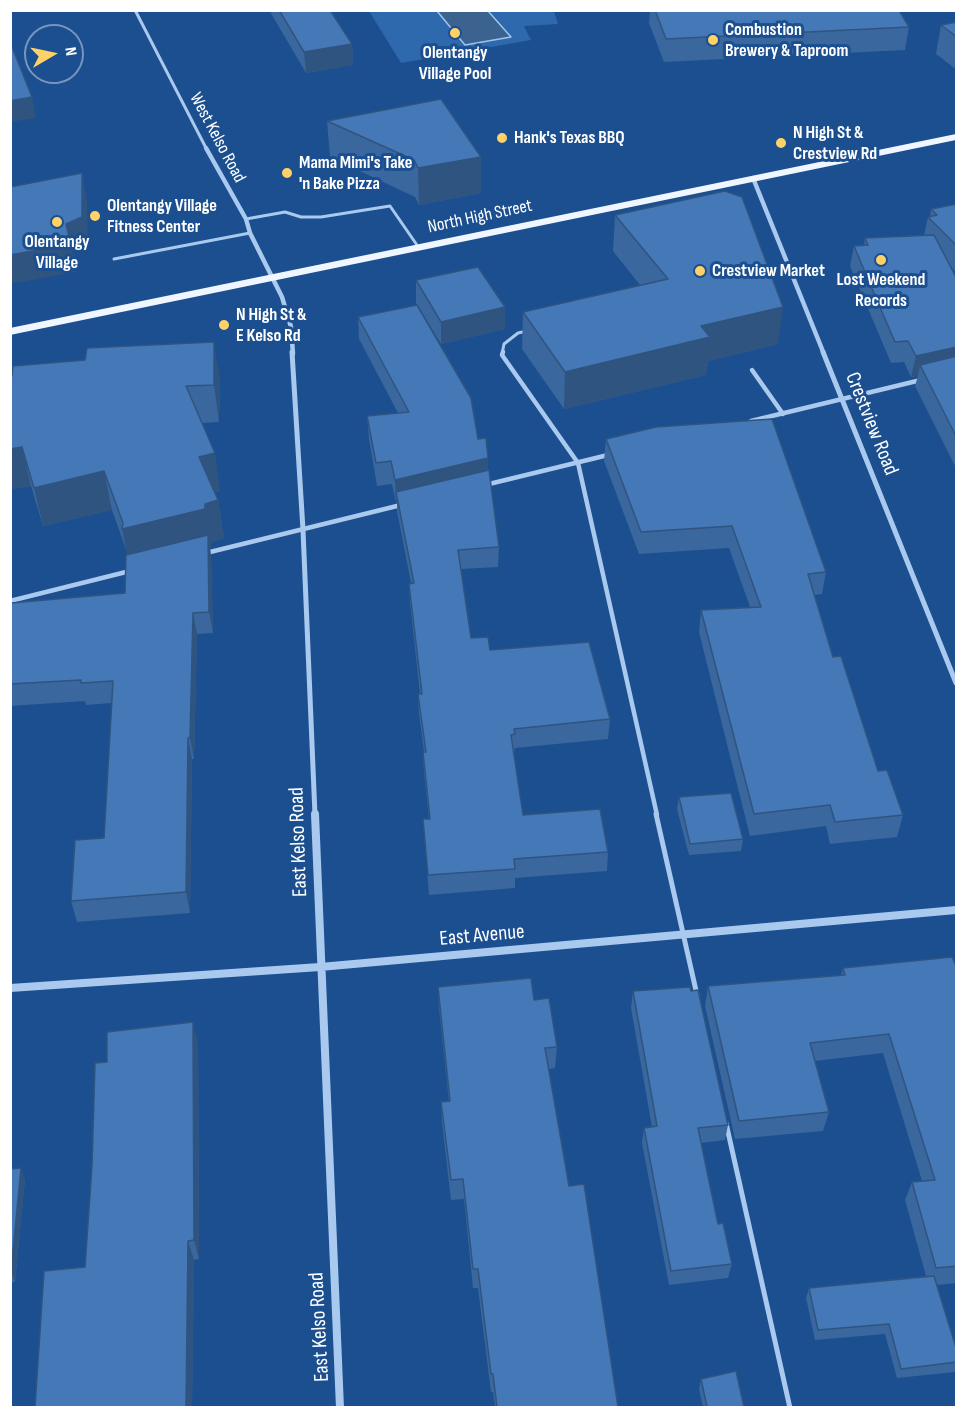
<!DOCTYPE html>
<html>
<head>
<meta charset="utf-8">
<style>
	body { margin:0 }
	#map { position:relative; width:967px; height:1418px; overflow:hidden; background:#1b4f8f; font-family:"Sofia Sans Condensed",sans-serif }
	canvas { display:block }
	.frame { position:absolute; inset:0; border:12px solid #fff; pointer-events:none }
	.north { position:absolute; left:24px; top:24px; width:60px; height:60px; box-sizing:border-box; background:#1b4f8f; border:2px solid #7695bc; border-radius:50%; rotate:81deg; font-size:16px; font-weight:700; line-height:24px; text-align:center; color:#fff }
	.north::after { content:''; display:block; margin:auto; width:21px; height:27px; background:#ffd166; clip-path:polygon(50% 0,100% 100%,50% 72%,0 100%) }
</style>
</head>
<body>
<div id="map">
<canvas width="967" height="1418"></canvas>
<div class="frame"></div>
<div class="north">N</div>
</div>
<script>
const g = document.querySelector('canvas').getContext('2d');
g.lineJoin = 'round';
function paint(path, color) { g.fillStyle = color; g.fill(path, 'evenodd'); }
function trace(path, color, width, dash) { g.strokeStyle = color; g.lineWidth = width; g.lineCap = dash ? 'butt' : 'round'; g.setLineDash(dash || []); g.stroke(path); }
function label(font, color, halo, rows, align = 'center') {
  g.font = font + ' "Sofia Sans Condensed",sans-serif'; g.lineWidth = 6; g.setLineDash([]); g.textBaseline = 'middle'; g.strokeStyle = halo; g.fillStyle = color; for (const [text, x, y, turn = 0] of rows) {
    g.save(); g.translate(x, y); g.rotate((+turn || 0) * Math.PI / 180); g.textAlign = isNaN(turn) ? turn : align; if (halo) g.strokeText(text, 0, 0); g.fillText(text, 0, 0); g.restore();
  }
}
const green = new Path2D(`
	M 369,11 L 554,11 L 558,24 L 524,26 L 531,40 L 401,63 Z`);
const water = new Path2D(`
	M 437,11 L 488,11 L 511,37 L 465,45 Z`);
const laneFar2 = new Path2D(`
	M 135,10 L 206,148
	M 246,219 L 285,212 L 301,217 L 321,217 L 390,206 L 419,248
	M 114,259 L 250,233
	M 502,354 L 504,344 L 518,333 L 527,331`);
const laneFar1 = new Path2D(`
	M 503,352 L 502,355 L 578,463 L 657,815
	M 752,370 L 783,414
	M 751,421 L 921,380
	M 485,485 L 608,455
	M 206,553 L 401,505
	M 10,601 L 130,571`);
const lane = new Path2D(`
	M 656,814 L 697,995
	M 726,1123 L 790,1408`);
const streetFar2 = new Path2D(`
	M 206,148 L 246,219 L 250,233 L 282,297 L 291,327 L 293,354
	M 753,178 L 824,354`);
const streetFar1 = new Path2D(`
	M 292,352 L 303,530 L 315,815
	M 823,352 L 956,683`);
const street = new Path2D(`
	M 315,814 L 340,1408
	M 10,988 L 320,967 L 956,910`);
const primary = new Path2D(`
	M 956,134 L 956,140 L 10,335 L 10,328 Z`);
const wall = new Path2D(`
	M 269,10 L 330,10 L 352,44 L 353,65 L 306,73 Z
	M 650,10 L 899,10 L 909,27 L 905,50 L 664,62 L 649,23 Z
	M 957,22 L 957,70 L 936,54 L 941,25 Z
	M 327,121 L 481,157 L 481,193 L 419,205 L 415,197 L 330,157 Z
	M 957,204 L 957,273 L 951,267 L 957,279 L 957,470 L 915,386 L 918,376 L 911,377 L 904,362 L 891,363 L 869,311 L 850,266 L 854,246 L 864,245 L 865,238 L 924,235 L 928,217 L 930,217 L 931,209 Z
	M 615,215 L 778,344 L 708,361 L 706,375 L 564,409 L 522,349 L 523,312 L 640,285 L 613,251 Z
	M 416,280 L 505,307 L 505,329 L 441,344 L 416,303 Z
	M 358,317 L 478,439 L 488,458 L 488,470 L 499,547 L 498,567 L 461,569 L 471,638 L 610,719 L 608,739 L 515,748 L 514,754 L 523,815 L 608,852 L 607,871 L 515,878 L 515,888 L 429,895 L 423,819 L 429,819 L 424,772 L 423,752 L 424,752 L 419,714 L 418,694 L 420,694 L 410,603 L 409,584 L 411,583 L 397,511 L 397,502 L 396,503 L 392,484 L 377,486 L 369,439 L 367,416 L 398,413 L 359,339 Z
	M 10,376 L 220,379 L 219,422 L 202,423 L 220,491 L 215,492 L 218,500 L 224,538 L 211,542 L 211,548 L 210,548 L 211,557 L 213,633 L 197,634 L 194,759 L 192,759 L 190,913 L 77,922 L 71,901 L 104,838 L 112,703 L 86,705 L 85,701 L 10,706 L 10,605 L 125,593 L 128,555 L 112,510 L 43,526 L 31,486 L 10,489 Z
	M 606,439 L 826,572 L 822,594 L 815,595 L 833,657 L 878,771 L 903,815 L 897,837 L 830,844 L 826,826 L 750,836 L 699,632 L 701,610 L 750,607 L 729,548 L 639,554 L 604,461 Z
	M 679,797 L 743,839 L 741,851 L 689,855 L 677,809 Z
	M 843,968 L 957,968 L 957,1283 L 937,1285 L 957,1351 L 957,1369 L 955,1372 L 897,1378 L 885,1334 L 815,1340 L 806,1298 L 809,1288 L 926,1276 L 905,1200 L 912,1182 L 922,1181 L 883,1053 L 815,1061 L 829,1112 L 823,1131 L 735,1139 L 705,1006 L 708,986 L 841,975 Z
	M 438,987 L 534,1000 L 557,1047 L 555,1068 L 549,1069 L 569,1186 L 618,1407 L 495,1407 L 493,1392 L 491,1392 L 478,1288 L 473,1288 L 464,1199 L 451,1200 L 442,1123 L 441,1102 L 449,1102 L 439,1008 Z
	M 633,991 L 728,1125 L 725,1140 L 701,1143 L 718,1224 L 732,1264 L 728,1278 L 669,1285 L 642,1143 L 644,1128 L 652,1127 L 631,1008 Z
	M 198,1043 L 199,1259 L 194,1260 L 192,1407 L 35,1407 L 85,1267 L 107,1062 Z
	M 10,1169 L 25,1179 L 15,1282 L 10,1282 Z
	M 701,1379 L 744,1407 L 703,1407 L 699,1389 Z`);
const shadedWall = new Path2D(`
	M 352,44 L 353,65 L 306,73 L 304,52 Z
	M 32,97 L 36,118 L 10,122 L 10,101 Z
	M 481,157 L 481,193 L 419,205 L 418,168 Z
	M 82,173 L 87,201 L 88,245 L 72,251 L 76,272 L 10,284 L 10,255 L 66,224 Z
	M 505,307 L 505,329 L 441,344 L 441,322 Z
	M 783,307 L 778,344 L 708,361 L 706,375 L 564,409 L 565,372 L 701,326 Z
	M 214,342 L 220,379 L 219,422 L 214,385 Z
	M 957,347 L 957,360 L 920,365 L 918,376 L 911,377 L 916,356 Z
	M 22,447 L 31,486 L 10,489 L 10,449 Z
	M 215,453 L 220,491 L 204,495 L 199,457 Z
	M 488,458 L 488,480 L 396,492 L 397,502 L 396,503 L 395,480 Z
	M 104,471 L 112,510 L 43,526 L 34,488 Z
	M 218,500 L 224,538 L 211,542 L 211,548 L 210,548 L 211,557 L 213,633 L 209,612 L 130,567 L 122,529 Z
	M 193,613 L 197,634 L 194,759 L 190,738 Z
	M 188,738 L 192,759 L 190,913 L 186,892 Z
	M 193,1022 L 198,1043 L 199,1259 L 194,1240 Z
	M 21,1168 L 25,1179 L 15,1282 L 11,1272 Z
	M 188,1241 L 194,1260 L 192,1407 L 186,1407 Z`);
const building = new Path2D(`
	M 279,10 L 330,10 L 352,44 L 304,52 Z
	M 655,10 L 899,10 L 909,27 L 666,39 Z
	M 957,22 L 957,37 L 941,25 Z
	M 10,42 L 32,97 L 10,101 Z
	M 441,99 L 481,157 L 418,168 L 414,160 L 327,121 Z
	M 82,173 L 82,217 L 66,224 L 71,244 L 10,255 L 10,187 Z
	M 725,191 L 742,197 L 783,307 L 701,326 L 710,337 L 565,372 L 523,312 L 668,279 L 615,215 Z
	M 957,204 L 957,246 L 928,217 L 937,215 L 931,209 Z
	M 934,235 L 957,279 L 957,347 L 916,356 L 908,341 L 895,342 L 873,291 L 854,246 L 868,245 L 865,238 Z
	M 478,267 L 505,307 L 441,322 L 416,280 Z
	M 417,305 L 471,398 L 478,439 L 486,438 L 488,458 L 395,480 L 391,461 L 376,463 L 367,416 L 409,412 L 358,317 Z
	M 214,342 L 214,385 L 186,386 L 215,453 L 199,457 L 218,500 L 205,504 L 205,509 L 122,529 L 123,523 L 104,471 L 34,488 L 22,447 L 10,449 L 10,376 L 12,376 L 13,366 L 85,360 L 87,348 Z
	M 957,356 L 957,438 L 920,365 Z
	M 772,419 L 826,572 L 808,574 L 833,657 L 841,656 L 878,771 L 887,770 L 903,815 L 835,822 L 830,805 L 754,814 L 701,610 L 761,607 L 732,526 L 641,532 L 606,439 L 656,427 Z
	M 489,470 L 499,547 L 458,550 L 471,638 L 488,637 L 490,650 L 589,642 L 610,719 L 514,729 L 515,734 L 511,735 L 523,815 L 600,809 L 608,852 L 514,859 L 515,869 L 428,875 L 423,819 L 430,819 L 423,752 L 426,752 L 418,694 L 422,694 L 409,584 L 414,583 L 396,492 Z
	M 208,535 L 209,612 L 193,613 L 190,738 L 188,738 L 186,892 L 71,901 L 75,840 L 104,838 L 113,681 L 81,683 L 81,680 L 10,684 L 11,603 L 125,593 L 126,555 Z
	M 731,793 L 743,839 L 690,844 L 679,797 Z
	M 952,957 L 957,968 L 957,1266 L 936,1268 L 912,1182 L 935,1180 L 889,1034 L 810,1043 L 829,1112 L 739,1121 L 708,986 L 845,975 L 843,968 Z
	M 531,978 L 534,1000 L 549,998 L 557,1047 L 545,1048 L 569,1186 L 584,1184 L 618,1407 L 497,1407 L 493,1374 L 491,1374 L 478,1269 L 473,1269 L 463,1179 L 451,1180 L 441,1102 L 450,1101 L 438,987 Z
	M 690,987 L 691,991 L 698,990 L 728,1125 L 698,1128 L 718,1224 L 723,1223 L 732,1264 L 671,1271 L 644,1128 L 657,1126 L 633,991 Z
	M 193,1022 L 194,1240 L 188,1241 L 186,1407 L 35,1407 L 44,1271 L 85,1267 L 92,1166 L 95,1063 L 107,1062 L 107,1032 Z
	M 21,1168 L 11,1272 L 10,1272 L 10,1169 Z
	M 934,1276 L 957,1351 L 957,1362 L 901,1369 L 889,1324 L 818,1330 L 809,1288 Z
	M 736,1371 L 744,1407 L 707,1407 L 701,1379 Z`);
const markers = [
	[455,33,6,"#ffd166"],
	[713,40,6,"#ffd166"],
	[502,138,6,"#ffd166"],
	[781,143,6,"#ffd166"],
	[287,173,6,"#ffd166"],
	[95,216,6,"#ffd166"],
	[57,222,6,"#ffd166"],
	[881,260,6,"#ffd166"],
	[700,271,6,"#ffd166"],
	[224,325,6,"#ffd166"]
];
const farPoinames = [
	["Combustion",725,30],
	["Brewery & Taproom",725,51],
	["Olentangy",455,53,"center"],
	["Village Pool",455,74,"center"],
	["N High St &",793,133],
	["Crestview Rd",793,154],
	["Hank's Texas BBQ",514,138],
	["Mama Mimi's Take",299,163],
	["'n Bake Pizza",299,184],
	["Olentangy Village",107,206],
	["Fitness Center",107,227],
	["Olentangy",57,242,"center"],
	["Village",57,263,"center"],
	["Crestview Market",712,271],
	["Lost Weekend",881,280,"center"],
	["Records",881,301,"center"],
	["N High St &",236,315],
	["E Kelso Rd",236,336]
];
const farStreetnames = [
	["West Kelso Road",217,138,62],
	["North High Street",480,217,-12]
];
const streetNames = [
	["Crestview Road",871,424,68],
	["East Kelso Road",299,842,-92],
	["East Avenue",482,936,-5],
	["East Kelso Road",320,1327,-93]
];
paint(green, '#2e69ad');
paint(water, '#3c6290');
trace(water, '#9cc4f0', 1.5);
trace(laneFar2, '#a9c9ee', 3);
trace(laneFar1, '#a9c9ee', 4.5);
trace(lane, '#a9c9ee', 5);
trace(streetFar2, '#a9c9ee', 4.5);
trace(streetFar1, '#a9c9ee', 5);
trace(street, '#a9c9ee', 8);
paint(primary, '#f0f6ff');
paint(wall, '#3a679d');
paint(shadedWall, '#305480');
paint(building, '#4478b7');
trace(building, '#305480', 1.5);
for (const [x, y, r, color] of markers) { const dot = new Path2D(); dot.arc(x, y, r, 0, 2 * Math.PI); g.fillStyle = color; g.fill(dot); trace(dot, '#1b4f8f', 2); }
label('bold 18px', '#fff', '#1b4f8f', farPoinames, 'left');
label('18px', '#fff', '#1b4f8f', farStreetnames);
label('21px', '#fff', '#1b4f8f', streetNames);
</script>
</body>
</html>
